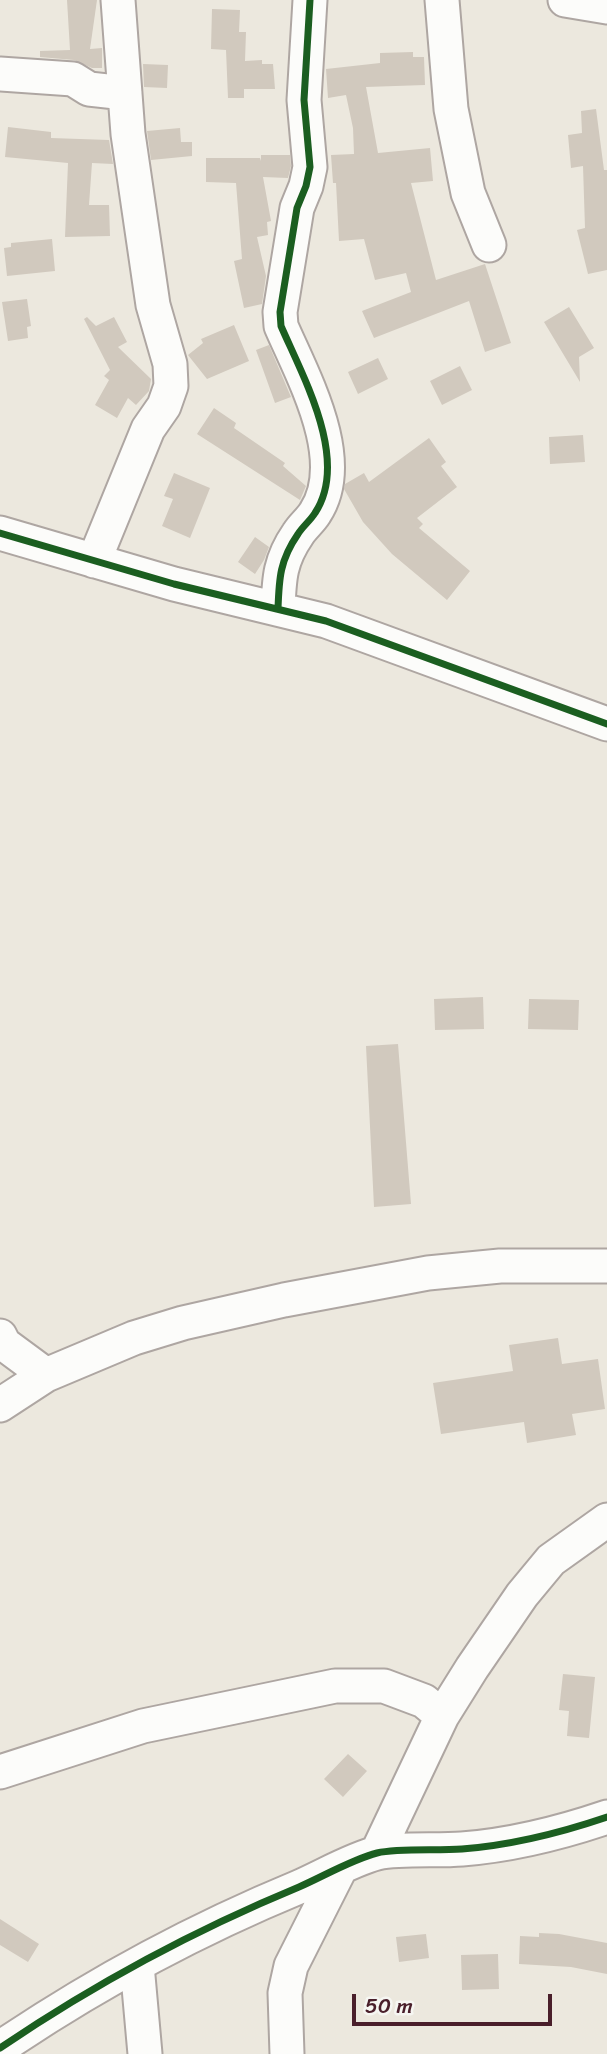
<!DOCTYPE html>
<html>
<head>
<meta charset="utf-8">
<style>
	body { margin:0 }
	#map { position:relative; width:607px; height:2054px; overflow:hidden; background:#ece8de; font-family:Sriracha,sans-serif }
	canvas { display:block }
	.scale { position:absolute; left:352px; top:1994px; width:200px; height:32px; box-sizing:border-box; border:4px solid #4a1f2b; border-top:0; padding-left:9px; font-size:21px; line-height:24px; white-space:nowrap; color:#4a1f2b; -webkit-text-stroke:5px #f6f6f2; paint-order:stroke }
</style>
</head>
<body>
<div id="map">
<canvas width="607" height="2054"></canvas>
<div class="scale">50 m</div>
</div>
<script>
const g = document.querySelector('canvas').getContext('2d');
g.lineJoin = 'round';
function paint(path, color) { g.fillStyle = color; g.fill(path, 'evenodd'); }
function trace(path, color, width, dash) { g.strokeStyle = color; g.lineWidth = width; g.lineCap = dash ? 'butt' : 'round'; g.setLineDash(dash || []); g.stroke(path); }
const building = new Path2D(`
	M 67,0 L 97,0 L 90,49 L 102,48 L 102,68 L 92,68 L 74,60 L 40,57 L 40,51 L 70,50 Z
	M 212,9 L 240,10 L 239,32 L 246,32 L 245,61 L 262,60 L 262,64 L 273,64 L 275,89 L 244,89 L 244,98 L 228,98 L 226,50 L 211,49 Z
	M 413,52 L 413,57 L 424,57 L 425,85 L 366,87 L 378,153 L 430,148 L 433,181 L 411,183 L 436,280 L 485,264 L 511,343 L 485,352 L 469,301 L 374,338 L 362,311 L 411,292 L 406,273 L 375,280 L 364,239 L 339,241 L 336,183 L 333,183 L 331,155 L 354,154 L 353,128 L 346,95 L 328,98 L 326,69 L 380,63 L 380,53 Z
	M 143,64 L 168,65 L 167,88 L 144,87 Z
	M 596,109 L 604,170 L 607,170 L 607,270 L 588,274 L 577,230 L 585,228 L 583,166 L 571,168 L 568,135 L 582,133 L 581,111 Z
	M 8,127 L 51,132 L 51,138 L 109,140 L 113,164 L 92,163 L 89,205 L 109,205 L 110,236 L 65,237 L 68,163 L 5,157 Z
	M 180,128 L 181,142 L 192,142 L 192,156 L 151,160 L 147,131 Z
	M 261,155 L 290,155 L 291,166 L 288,178 L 263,177 L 271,221 L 267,222 L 268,235 L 257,237 L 266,276 L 262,304 L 244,308 L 234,261 L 242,259 L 236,183 L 206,182 L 206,158 L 260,158 L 261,161 Z
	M 52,239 L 55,271 L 7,276 L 4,248 L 11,247 L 11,243 Z
	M 27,299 L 31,326 L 27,327 L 28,338 L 8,341 L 2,302 Z
	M 569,307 L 594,348 L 579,357 L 580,382 L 544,322 Z
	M 87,317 L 96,326 L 114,317 L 127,342 L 118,347 L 151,379 L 149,391 L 136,405 L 128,398 L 117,418 L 95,405 L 109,380 L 104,376 L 110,370 L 84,319 Z
	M 234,325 L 249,361 L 207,379 L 188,355 L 203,343 L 201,339 Z
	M 269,345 L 291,397 L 275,403 L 256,350 Z
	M 378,358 L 388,379 L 358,394 L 348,372 Z
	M 460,366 L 472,390 L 442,405 L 430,381 Z
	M 214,408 L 236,423 L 234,428 L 285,463 L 283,466 L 306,486 L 300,500 L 197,434 Z
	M 583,435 L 585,462 L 550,464 L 549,437 Z
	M 429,438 L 446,462 L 441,466 L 457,487 L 417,518 L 423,524 L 419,528 L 470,571 L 447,600 L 392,554 L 363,522 L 344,489 L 345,484 L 364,473 L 369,482 Z
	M 174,473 L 210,488 L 190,538 L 162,526 L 173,499 L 164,496 Z
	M 255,537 L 269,547 L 264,560 L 255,574 L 238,562 Z
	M 483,997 L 484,1029 L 435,1030 L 434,999 Z
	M 529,999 L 579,1000 L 578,1030 L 528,1029 Z
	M 398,1044 L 411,1204 L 374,1207 L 366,1046 Z
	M 558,1338 L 562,1364 L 598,1359 L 605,1409 L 572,1414 L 576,1435 L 527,1443 L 524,1422 L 441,1434 L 433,1383 L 513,1371 L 509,1345 Z
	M 563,1674 L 595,1677 L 589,1738 L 567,1736 L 569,1711 L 559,1710 Z
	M 348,1754 L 367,1771 L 343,1797 L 324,1779 Z
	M 0,1919 L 39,1944 L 28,1962 L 0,1945 Z
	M 539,1933 L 559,1934 L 607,1943 L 607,1974 L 571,1967 L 519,1964 L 520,1936 L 539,1937 Z
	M 426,1934 L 429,1958 L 399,1962 L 396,1937 Z
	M 498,1954 L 499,1989 L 462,1990 L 461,1955 Z`);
const minor = new Path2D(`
	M 442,0 L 451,109 L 468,193 L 489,245
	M 565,0 L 607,7
	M 0,74 L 73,79 L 89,89 L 125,93
	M 0,533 L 174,584 L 326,621 L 607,724
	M 94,561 L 148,429 L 164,406 L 171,386 L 170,364 L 153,305 L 128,134 L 118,0
	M 278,609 C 279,578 280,560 298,534 C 303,526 310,521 315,513 C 350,460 303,377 281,326 L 280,312 L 297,208 L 306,186 L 310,167 L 304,100 L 310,0
	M 0,1336 L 4,1344 L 46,1375
	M 0,1405 L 46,1375 L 134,1338 L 183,1323 L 284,1300 L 428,1273 L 500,1266 L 607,1266
	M 0,1772 L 143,1726 L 335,1686 L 384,1686 L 424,1701 L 442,1716
	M 377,1853 L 442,1716 L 472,1668 L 522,1595 L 551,1560 L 607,1520
	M 137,1965 L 145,2054
	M 0,2048 C 93,1985 195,1930 299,1887 C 322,1877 353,1859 377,1853 C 399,1848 438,1851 462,1849 C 512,1845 560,1833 607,1817
	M 287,2054 L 285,1993 L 291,1966 L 340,1869`);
const cycleway = new Path2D(`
	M 0,533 L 174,584 L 326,621 L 607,724
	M 278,609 C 279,578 280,560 298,534 C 303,526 310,521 315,513 C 350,460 303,377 281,326 L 280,312 L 297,208 L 306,186 L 310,167 L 304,100 L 310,0
	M 0,2048 C 93,1985 195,1930 299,1887 C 322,1877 353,1859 377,1853 C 399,1848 438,1851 462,1849 C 512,1845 560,1833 607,1817`);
paint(building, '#d1c9be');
trace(minor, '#aea6a2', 37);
trace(minor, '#fcfcfa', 33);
trace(cycleway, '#1b5e20', 7);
</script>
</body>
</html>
